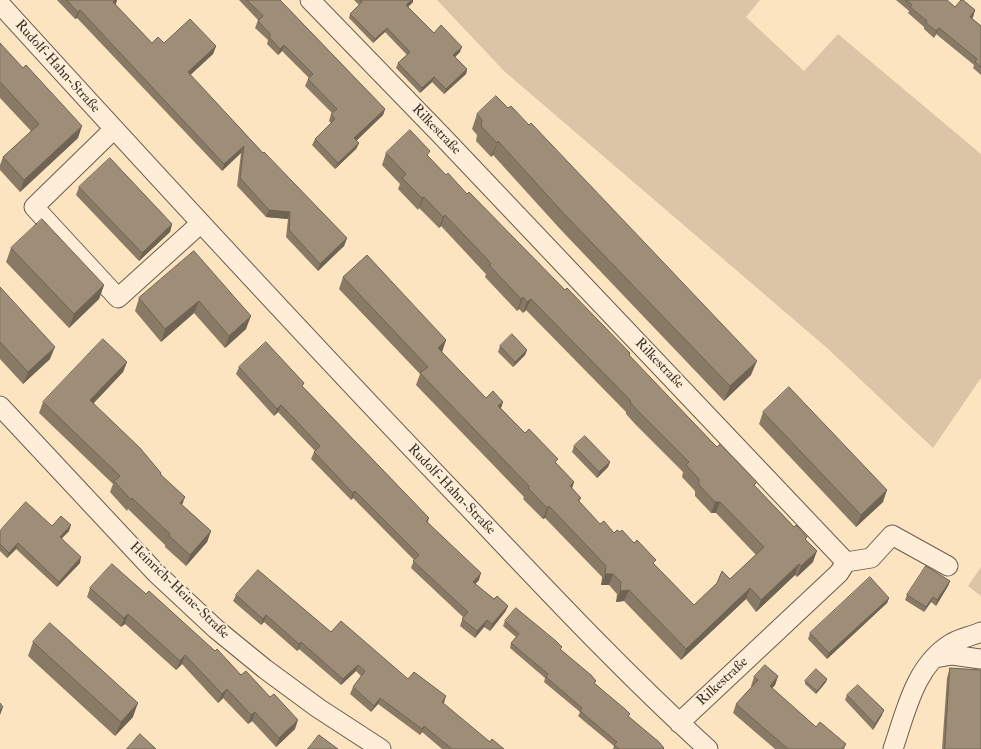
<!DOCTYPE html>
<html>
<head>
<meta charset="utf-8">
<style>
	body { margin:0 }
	canvas { display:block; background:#fde4c1 }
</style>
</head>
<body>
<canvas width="981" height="749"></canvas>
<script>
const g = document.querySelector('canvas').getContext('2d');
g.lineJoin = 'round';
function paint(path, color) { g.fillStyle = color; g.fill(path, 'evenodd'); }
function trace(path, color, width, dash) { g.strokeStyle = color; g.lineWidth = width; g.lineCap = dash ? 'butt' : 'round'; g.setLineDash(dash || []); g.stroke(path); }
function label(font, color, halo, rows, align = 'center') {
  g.font = font + ' "IM FELL Double Pica",serif'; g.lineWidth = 4; g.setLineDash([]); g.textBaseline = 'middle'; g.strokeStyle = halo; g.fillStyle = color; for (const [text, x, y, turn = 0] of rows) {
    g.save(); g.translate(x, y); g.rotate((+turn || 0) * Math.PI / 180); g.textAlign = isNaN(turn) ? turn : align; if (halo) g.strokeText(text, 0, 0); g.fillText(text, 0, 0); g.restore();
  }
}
const green = new Path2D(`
	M 437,0 L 760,0 L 746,17 L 804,71 L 838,34 L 981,154 L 981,378 L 933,448 L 827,348 L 504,71 Z
	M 981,567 L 981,596 L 968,586 Z`);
const minor = new Path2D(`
	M 310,0 L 441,135 L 846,562 L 839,573 L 679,723
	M 0,4 C 154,173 309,342 468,507 C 546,589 624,673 708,749
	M 114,129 L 34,207 L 118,298 L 201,223
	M 0,406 L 156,573 L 216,629 L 265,669 L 318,708 L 381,749
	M 846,562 L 871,558 L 892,535 L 948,566
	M 935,658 L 952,655 L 981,659
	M 893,749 C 906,711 915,665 952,643 C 961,638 972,636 981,632`);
const wall = new Path2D(`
	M 57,0 L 117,0 L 115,5 L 152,43 L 216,46 L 213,54 L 190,75 L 263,153 L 347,238 L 344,246 L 318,271 L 286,237 L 288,219 L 266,217 L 237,186 L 241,153 L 222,171 L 77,18 L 75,19 Z
	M 239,0 L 280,0 L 385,109 L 383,115 L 356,141 L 359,143 L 356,149 L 335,169 L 312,145 L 315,139 L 331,123 L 329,121 L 331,114 L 332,113 L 305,86 L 308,79 L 309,78 L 282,51 L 278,55 L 267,44 L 268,40 L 255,28 L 258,20 Z
	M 354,0 L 413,0 L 413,2 L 408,7 L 434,33 L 460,52 L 455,57 L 467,69 L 466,74 L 444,94 L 432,82 L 420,93 L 396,68 L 398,63 L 407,55 L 385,32 L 373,43 L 349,18 L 350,14 L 359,5 Z
	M 896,0 L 947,0 L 955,7 L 975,10 L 973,17 L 972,18 L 981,26 L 981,75 L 973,68 L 974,65 L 936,34 L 934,38 L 924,29 L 924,27 L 908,13 L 909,11 Z
	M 0,43 L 78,138 L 20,192 L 0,170 L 0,165 L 3,157 L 31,131 L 0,98 Z
	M 477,114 L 751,375 L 724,401 L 561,230 L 493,155 L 491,157 L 476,141 L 477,135 L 472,129 Z
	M 386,153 L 428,156 L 446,175 L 467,194 L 630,353 L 629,356 L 806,539 L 813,562 L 797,577 L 795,575 L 756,612 L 746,599 L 681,660 L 624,601 L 616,602 L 617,594 L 609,585 L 601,585 L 602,577 L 545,518 L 543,519 L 523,499 L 524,497 L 416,385 L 420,374 L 339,289 L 343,277 L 446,340 L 442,352 L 486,398 L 503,402 L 501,408 L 525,433 L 556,463 L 574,482 L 572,489 L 581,498 L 579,502 L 600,524 L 614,533 L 654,564 L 694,605 L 730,579 L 756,555 L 716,513 L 711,513 L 695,496 L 695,491 L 682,477 L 683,472 L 635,424 L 626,414 L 626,412 L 526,310 L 523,313 L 519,309 L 517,311 L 485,277 L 486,274 L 483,271 L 441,226 L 439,228 L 419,208 L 418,210 L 398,189 L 400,184 L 382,165 Z
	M 79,187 L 172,224 L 170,232 L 139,261 L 76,195 Z
	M 11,248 L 104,285 L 99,299 L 69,328 L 6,262 Z
	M 194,251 L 246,329 L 225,348 L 194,313 L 161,342 L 135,311 L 139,298 Z
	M 0,287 L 50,359 L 23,384 L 0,359 Z
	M 500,346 L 527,350 L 525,355 L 513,367 L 498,352 Z
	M 127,362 L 123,372 L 93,404 L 161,474 L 182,506 L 211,531 L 207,542 L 186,566 L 165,547 L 165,545 L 128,509 L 127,511 L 110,492 L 113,484 L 39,413 L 43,402 Z
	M 239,367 L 303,387 L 429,518 L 428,522 L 479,580 L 475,584 L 494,599 L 508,606 L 505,612 L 490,631 L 484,627 L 475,638 L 460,626 L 463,617 L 411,568 L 414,560 L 353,498 L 351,500 L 311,459 L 314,452 L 315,451 L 278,412 L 274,416 L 236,374 Z
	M 763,412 L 883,502 L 856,527 L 759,424 Z
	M 574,446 L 610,462 L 608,467 L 597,478 L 572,452 Z
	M 52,526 L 69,531 L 62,538 L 80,563 L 57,587 L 16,549 L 7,558 L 0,551 L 0,531 Z
	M 950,581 L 948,586 L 936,606 L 931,602 L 924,612 L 905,600 L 907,595 Z
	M 90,588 L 146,594 L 241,675 L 295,729 L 276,747 L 252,721 L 248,724 L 223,698 L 218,703 L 182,664 L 176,670 L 125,624 L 121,627 L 87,597 Z
	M 236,595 L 331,632 L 408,679 L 444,703 L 443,704 L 490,742 L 504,749 L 442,749 L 422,732 L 420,735 L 378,704 L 371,712 L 350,694 L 353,687 L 361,676 L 356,671 L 341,685 L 299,649 L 297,651 L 264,622 L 261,625 L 233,601 Z
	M 889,598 L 887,603 L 827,659 L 808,639 L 810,633 Z
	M 505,621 L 561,650 L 629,717 L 664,748 L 664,749 L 613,749 L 614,746 L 578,716 L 580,712 L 544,682 L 545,678 L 510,648 L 511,643 L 516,637 L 503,626 Z
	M 33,642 L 133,717 L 115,736 L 28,656 Z
	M 950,668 L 981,749 L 942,749 L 947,678 Z
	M 778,676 L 775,685 L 772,688 L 816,727 L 846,744 L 844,749 L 775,749 L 733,713 L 736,704 L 752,687 L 751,686 L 754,677 Z
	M 805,681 L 826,682 L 816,694 L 805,684 Z
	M 847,695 L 882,715 L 873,730 L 845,700 Z`);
const shadedWall = new Path2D(`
	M 115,0 L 117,0 L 116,4 L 110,10 L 113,2 Z
	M 412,0 L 413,0 L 413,2 L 405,10 L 406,5 Z
	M 80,10 L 77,18 L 75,19 L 78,12 Z
	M 975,10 L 973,17 L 968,23 L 970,17 Z
	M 387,28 L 385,32 L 373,43 L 375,39 Z
	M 939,28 L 934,38 L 936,31 Z
	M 284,45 L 282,51 L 278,55 L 280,49 Z
	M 216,46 L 213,54 L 185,80 L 188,72 Z
	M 462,47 L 460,52 L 452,60 L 453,55 Z
	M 467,69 L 466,74 L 444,94 L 446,89 Z
	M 434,77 L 432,82 L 420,93 L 422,88 Z
	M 385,109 L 383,115 L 352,145 L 354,138 Z
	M 82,126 L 78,138 L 20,192 L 24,180 Z
	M 498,141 L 493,155 L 491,157 L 497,143 Z
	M 359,143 L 356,149 L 335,169 L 338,163 Z
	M 244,146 L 241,153 L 222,171 L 224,164 Z
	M 424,197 L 419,208 L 418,210 L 422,198 Z
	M 269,210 L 290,212 L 288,219 L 266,217 Z
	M 445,215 L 441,226 L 439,228 L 443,217 Z
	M 172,224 L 170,232 L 139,261 L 142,253 Z
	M 347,238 L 344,246 L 318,271 L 320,264 Z
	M 104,285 L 99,299 L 69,328 L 74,314 Z
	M 523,297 L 519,309 L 517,311 L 521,299 Z
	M 531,299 L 526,310 L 523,313 L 527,302 Z
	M 199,301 L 194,313 L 161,342 L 165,329 Z
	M 251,316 L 246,329 L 225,348 L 229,336 Z
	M 446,340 L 442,352 L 434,359 L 438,348 Z
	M 55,347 L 50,359 L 23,384 L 28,372 Z
	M 527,350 L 525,355 L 513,367 L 515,362 Z
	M 757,361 L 751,375 L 724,401 L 730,386 Z
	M 127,362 L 123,372 L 86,411 L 90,400 Z
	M 503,402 L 499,413 L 498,406 Z
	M 281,405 L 278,412 L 274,416 L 277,409 Z
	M 610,462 L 608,467 L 597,478 L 599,472 Z
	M 574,482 L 570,493 L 570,486 Z
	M 887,490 L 883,502 L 856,527 L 861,515 Z
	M 355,491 L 353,498 L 351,500 L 353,493 Z
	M 185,497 L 181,508 L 180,503 Z
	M 715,502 L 720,502 L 716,513 L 711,513 Z
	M 549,506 L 545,518 L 543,519 L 547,508 Z
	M 71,525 L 69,531 L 58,542 L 60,537 Z
	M 211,531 L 207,542 L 186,566 L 190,555 Z
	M 18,543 L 16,549 L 7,558 L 9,553 Z
	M 817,551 L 813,562 L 797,577 L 801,566 Z
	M 81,557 L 80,563 L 57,587 L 59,582 Z
	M 799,564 L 795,575 L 756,612 L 761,600 Z
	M 481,573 L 479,580 L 471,589 L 473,582 Z
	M 605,574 L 613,574 L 609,585 L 601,585 Z
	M 950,581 L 948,586 L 936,606 L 937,600 Z
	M 750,588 L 746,599 L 681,660 L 686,649 Z
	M 629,590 L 624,601 L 616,602 L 620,591 Z
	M 933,597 L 931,602 L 924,612 L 926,607 Z
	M 889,598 L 887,603 L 827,659 L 829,653 Z
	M 508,606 L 505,612 L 490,631 L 492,624 Z
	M 128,614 L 125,624 L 121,627 L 124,618 Z
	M 266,615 L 264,622 L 261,625 L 263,619 Z
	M 487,620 L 484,627 L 475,638 L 477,631 Z
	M 301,642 L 299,649 L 297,651 L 299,644 Z
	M 185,655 L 182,664 L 176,670 L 180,661 Z
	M 358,665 L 356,671 L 341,685 L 343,679 Z
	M 778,676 L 775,685 L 767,694 L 770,686 Z
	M 827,679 L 826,682 L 816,694 L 817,691 Z
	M 227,689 L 223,698 L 218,703 L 222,694 Z
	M 446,696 L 444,703 L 439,709 L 442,702 Z
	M 380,698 L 378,704 L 371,712 L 374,706 Z
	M 138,703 L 133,717 L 115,736 L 121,722 Z
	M 3,707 L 0,715 L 0,710 Z
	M 884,710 L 882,715 L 873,730 L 875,724 Z
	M 255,712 L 252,721 L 248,724 L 251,715 Z
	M 298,720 L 295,729 L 276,747 L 279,738 Z
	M 424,726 L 422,732 L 420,735 L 422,729 Z`);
const building = new Path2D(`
	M 67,0 L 115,0 L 113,2 L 152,43 L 158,37 L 164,43 L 190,19 L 216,46 L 188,72 L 263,153 L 264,152 L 347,238 L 320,264 L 289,230 L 290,212 L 269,210 L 240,178 L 244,146 L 224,164 L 80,10 L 78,12 Z
	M 247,0 L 280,0 L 385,109 L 354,138 L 359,143 L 338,163 L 315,139 L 335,119 L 331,114 L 337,109 L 308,79 L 313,74 L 284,45 L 280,49 L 269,37 L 271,35 L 258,21 L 263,16 Z
	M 360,0 L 412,0 L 406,5 L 434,33 L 441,25 L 462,47 L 453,55 L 467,69 L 446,89 L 434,77 L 422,88 L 398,63 L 410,52 L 387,28 L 375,39 L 350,14 L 362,2 Z
	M 906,0 L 947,0 L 955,7 L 961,0 L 963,0 L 975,10 L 970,17 L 981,26 L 981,67 L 975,62 L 977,59 L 939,28 L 936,31 L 926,23 L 927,21 L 910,7 L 912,5 Z
	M 0,43 L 23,68 L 26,65 L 82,126 L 24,180 L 3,157 L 39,124 L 0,82 Z
	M 496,96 L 508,108 L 511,106 L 529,125 L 531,123 L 757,361 L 730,386 L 566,216 L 498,141 L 497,143 L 481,126 L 482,120 L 477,114 Z
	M 410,130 L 430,151 L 427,155 L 446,175 L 448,173 L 467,194 L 469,192 L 565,290 L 567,288 L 630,353 L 629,355 L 711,441 L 717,447 L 720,444 L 757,482 L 754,485 L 794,527 L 796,525 L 807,537 L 805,539 L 817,551 L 801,566 L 799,564 L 761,600 L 750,588 L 686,649 L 629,590 L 620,591 L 621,582 L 613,574 L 605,574 L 606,566 L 549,506 L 547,508 L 528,488 L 529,486 L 420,373 L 428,367 L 343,277 L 367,255 L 446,340 L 438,348 L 486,398 L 493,391 L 503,402 L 498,406 L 525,433 L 529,429 L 558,459 L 555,462 L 574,482 L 570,486 L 581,498 L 578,500 L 600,524 L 604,521 L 614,533 L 617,530 L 620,532 L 622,530 L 634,543 L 637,540 L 656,560 L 653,563 L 694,605 L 717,583 L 722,571 L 730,579 L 764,547 L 720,502 L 715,502 L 699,485 L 699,479 L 686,465 L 689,462 L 639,412 L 630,402 L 631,401 L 531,299 L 527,302 L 523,297 L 521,299 L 489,265 L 491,264 L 487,259 L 445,215 L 443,217 L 424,197 L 422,198 L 402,178 L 406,174 L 386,153 Z
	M 110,158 L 172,224 L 142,253 L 79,187 Z
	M 42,219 L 104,285 L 74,314 L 11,248 Z
	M 194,251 L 251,316 L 229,336 L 199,301 L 165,329 L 139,298 Z
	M 0,287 L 55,347 L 28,372 L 0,342 Z
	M 512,334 L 527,350 L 515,362 L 500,346 Z
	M 103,339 L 127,362 L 90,400 L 140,448 L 161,473 L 160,474 L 185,497 L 180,503 L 211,531 L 190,555 L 169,536 L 170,534 L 132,498 L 131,500 L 114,481 L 120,476 L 43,402 Z
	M 266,342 L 304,383 L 302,386 L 429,518 L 426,521 L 481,573 L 473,582 L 494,599 L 497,596 L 508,606 L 492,624 L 487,620 L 477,631 L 462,619 L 468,612 L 413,561 L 419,555 L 355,491 L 353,493 L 314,452 L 320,446 L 281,405 L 277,409 L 239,367 Z
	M 789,387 L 887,490 L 861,515 L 763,412 Z
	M 585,436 L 610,462 L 599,472 L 574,446 Z
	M 26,502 L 52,526 L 61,516 L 71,525 L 60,537 L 81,557 L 59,582 L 18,543 L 9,553 L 0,544 L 0,531 Z
	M 112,564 L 146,594 L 149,591 L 215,651 L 217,649 L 241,675 L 246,671 L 270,697 L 274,694 L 298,720 L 279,738 L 255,712 L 251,715 L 227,689 L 222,694 L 185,655 L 180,661 L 128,614 L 124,618 L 90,588 Z
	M 926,566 L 950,581 L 937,600 L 933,597 L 926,607 L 907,595 Z
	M 258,570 L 331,632 L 341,621 L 408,679 L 414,672 L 446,696 L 442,702 L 490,742 L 492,739 L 504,749 L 452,749 L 424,726 L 422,729 L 380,698 L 374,706 L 353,687 L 365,671 L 358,665 L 343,679 L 301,642 L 299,644 L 266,615 L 263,619 L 236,595 Z
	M 870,577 L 889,598 L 829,653 L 810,633 Z
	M 516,608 L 556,641 L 562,647 L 560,649 L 591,675 L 596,681 L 594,683 L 625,709 L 630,714 L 628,716 L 659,742 L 664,748 L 663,749 L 619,749 L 614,745 L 617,742 L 580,711 L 582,708 L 546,677 L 548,674 L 511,643 L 519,634 L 505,621 Z
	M 50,623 L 138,703 L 121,722 L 33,642 Z
	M 765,665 L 778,676 L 770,686 L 816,727 L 820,722 L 846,744 L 842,749 L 788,749 L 736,704 L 758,680 L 754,677 Z
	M 950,668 L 981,670 L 981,749 L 945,749 Z
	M 816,669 L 827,679 L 817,691 L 805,681 Z
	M 858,685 L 884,710 L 875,724 L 847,695 Z
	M 0,703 L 3,707 L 0,710 Z
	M 140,734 L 156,749 L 127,749 Z
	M 319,735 L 338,749 L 308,749 Z`);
const streetNames = [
	["Rudolf-Hahn-Straße",57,67,48],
	["Rilkestraße",436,130,46],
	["Rilkestraße",659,364,46],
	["Rudolf-Hahn-Straße",451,490,46],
	["Heinrich-Heine-Straße",179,591,44],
	["Rilkestraße",723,682,-43]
];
paint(green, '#dcc5a7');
trace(minor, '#6b5d4e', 21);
trace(minor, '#feedd7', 19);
paint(wall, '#897a66');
paint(shadedWall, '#6f6353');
paint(building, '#9f8e77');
trace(building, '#6f6353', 1);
label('14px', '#3a3027', '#feedd7', streetNames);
</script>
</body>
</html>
